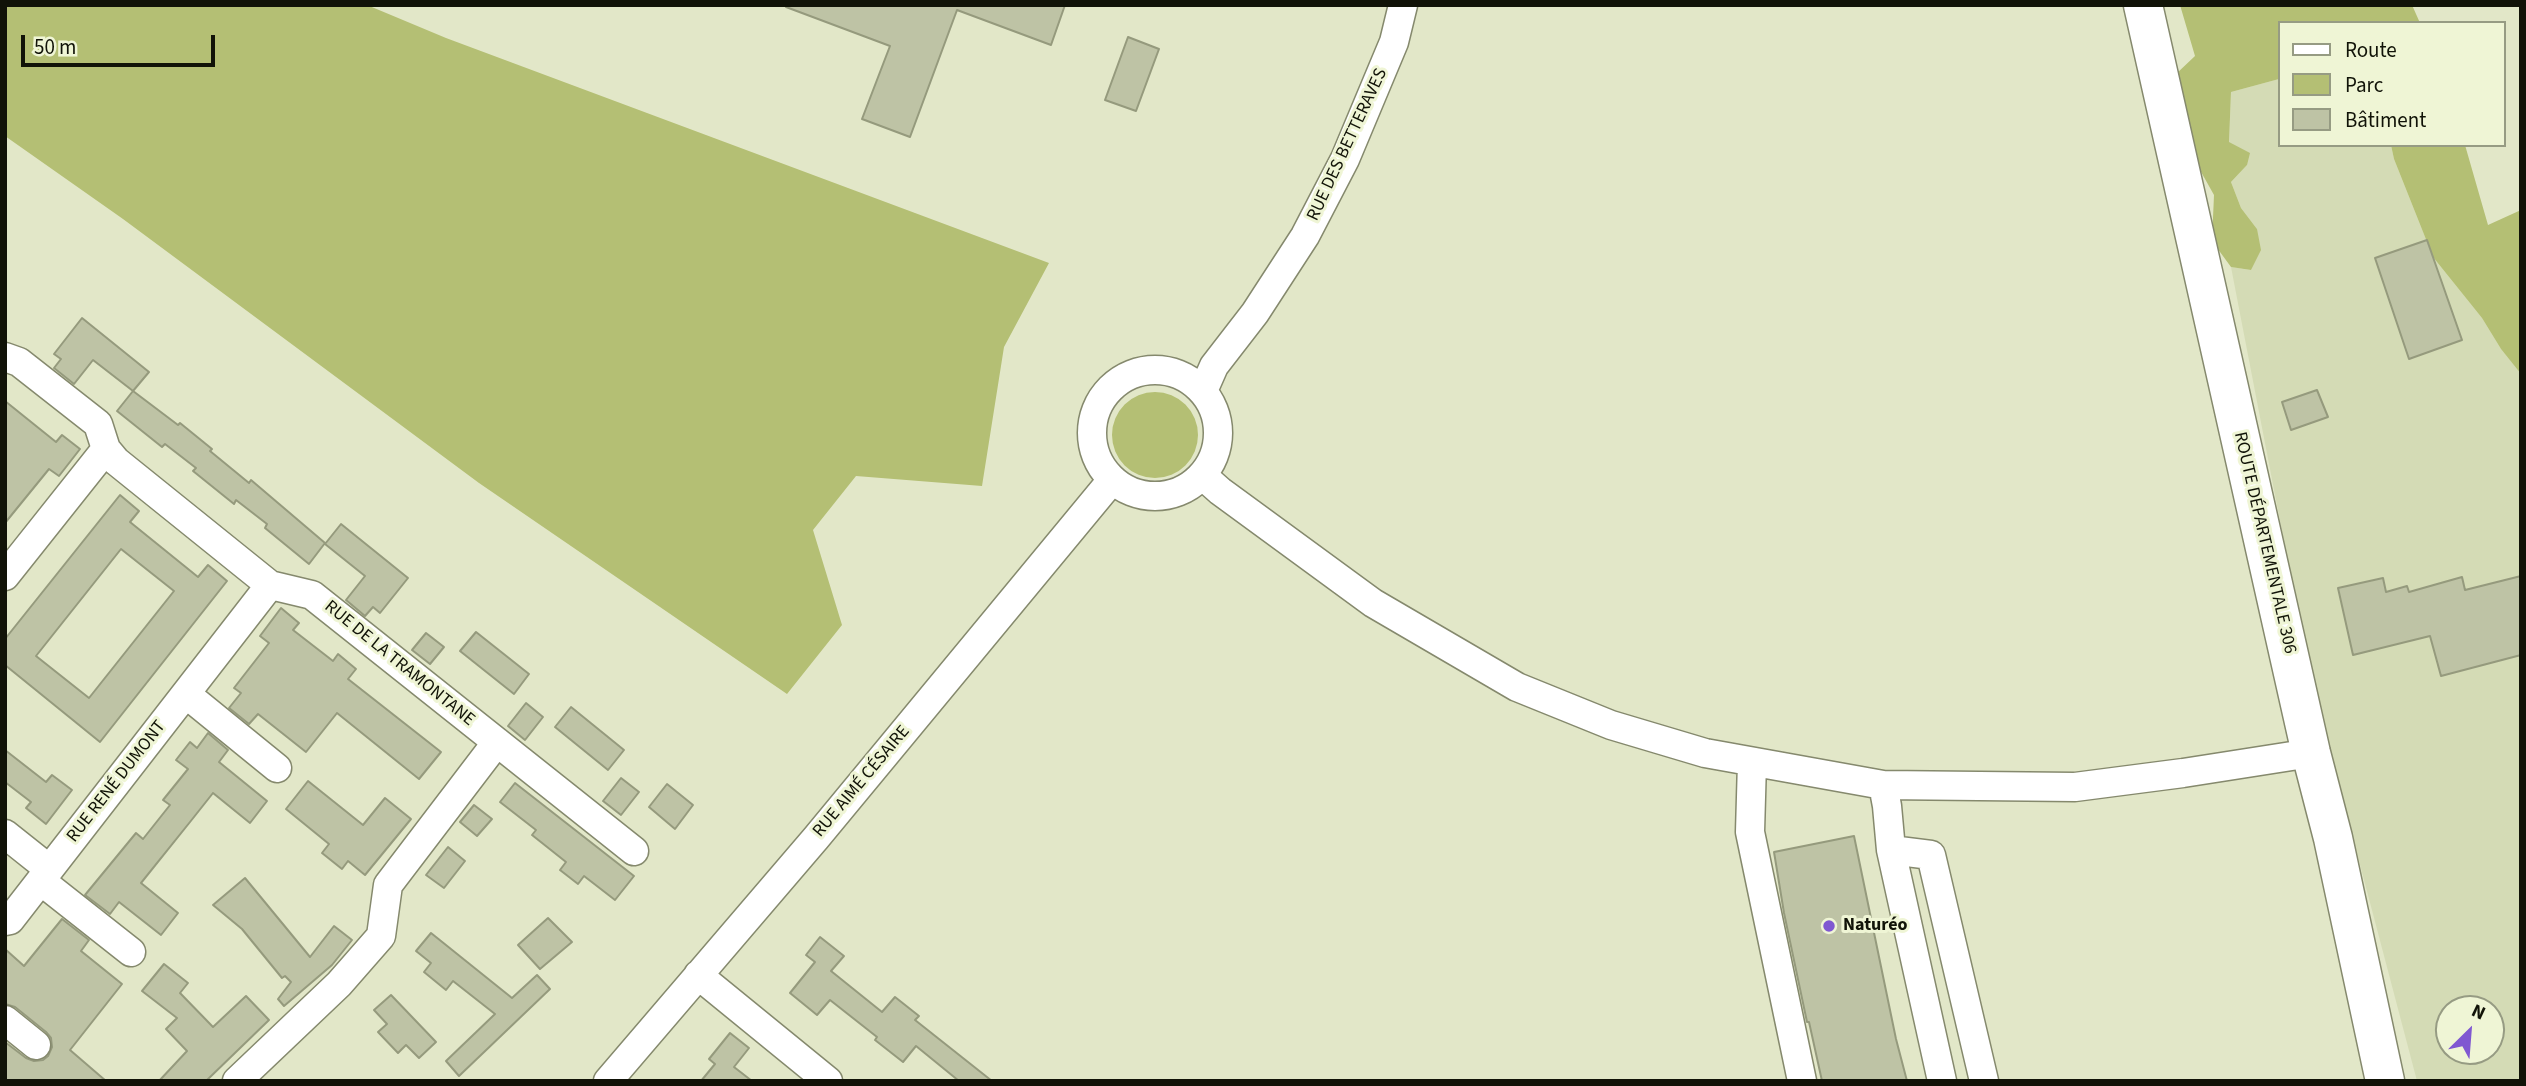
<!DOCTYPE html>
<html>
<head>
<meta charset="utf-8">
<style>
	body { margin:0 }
	#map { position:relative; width:2526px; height:1086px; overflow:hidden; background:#e2e7c8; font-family:"Source Sans 3",sans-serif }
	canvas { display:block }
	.frame { position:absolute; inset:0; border:7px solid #111308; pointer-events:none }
	.legend { position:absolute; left:2278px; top:21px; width:228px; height:126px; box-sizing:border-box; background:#eff5d5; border:2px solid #969b83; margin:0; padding:9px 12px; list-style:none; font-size:21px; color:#111308 }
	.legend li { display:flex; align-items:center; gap:14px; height:35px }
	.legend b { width:35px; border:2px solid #969b83 }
	.north { position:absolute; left:2435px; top:995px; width:70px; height:70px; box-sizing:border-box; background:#eff5d5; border:2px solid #969b83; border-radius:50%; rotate:25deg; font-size:19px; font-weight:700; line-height:28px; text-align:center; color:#111308 }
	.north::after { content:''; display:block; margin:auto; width:24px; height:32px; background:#8058d1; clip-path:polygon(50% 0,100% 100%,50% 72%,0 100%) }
	.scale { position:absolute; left:21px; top:35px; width:194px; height:32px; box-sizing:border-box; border:4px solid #111308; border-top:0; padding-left:9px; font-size:21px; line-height:24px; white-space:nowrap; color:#111308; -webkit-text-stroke:5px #eff5d5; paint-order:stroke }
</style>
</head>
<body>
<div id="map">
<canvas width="2526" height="1086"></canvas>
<div class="frame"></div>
<ul class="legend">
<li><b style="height:9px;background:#fff"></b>Route</li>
<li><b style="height:19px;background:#b4bf74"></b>Parc</li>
<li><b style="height:19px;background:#bec3a5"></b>Bâtiment</li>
</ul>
<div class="north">N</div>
<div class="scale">50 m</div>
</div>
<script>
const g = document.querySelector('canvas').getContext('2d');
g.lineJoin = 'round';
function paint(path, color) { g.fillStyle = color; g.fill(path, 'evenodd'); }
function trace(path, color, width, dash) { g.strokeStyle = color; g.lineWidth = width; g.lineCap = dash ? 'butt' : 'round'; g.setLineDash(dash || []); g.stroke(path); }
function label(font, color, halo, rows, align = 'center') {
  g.font = font + ' "Source Sans 3",sans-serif'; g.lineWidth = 6; g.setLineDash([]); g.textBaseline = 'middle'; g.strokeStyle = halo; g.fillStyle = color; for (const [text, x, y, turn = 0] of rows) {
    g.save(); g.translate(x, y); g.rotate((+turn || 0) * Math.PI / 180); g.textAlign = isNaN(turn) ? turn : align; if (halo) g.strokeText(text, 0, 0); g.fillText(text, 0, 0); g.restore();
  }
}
const built = new Path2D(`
	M 2279,79 L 2279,145 L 2391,145 L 2394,159 L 2433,257 L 2482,318 L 2501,349 L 2521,374 L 2521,1081 L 2417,1081 L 2309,671 L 2231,267 L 2251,270 L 2257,229 L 2241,208 L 2231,182 L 2247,165 L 2229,143 L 2231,92 ZM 2449,1009 L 2491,1009 L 2491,1051 L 2449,1051 Z`);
const green = new Path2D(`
	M 5,5 L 367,5 L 446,38 L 1049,263 L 1004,347 L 982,486 L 856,476 L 813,530 L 842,625 L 787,694 L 479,483 L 123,219 L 5,136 Z
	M 2180,5 L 2412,5 L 2420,23 L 2279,23 L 2279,79 L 2231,92 L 2229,142 L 2250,153 L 2247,165 L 2231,182 L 2241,208 L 2257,229 L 2261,250 L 2251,270 L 2231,267 L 2212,241 L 2214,195 L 2200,170 L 2176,74 L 2195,56 Z
	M 2391,145 L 2465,145 L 2488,225 L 2521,210 L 2521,374 L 2501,349 L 2482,318 L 2433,257 L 2394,159 Z
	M1112 435a43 43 0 1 1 86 0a43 43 0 1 1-86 0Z`);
const building = new Path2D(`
	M 787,5 L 1065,5 L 1051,45 L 957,10 L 910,137 L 862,119 L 890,46 L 786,7 Z
	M 1128,37 L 1159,49 L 1136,111 L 1105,100 Z
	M 2427,240 L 2462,340 L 2409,359 L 2375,258 Z
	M 82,318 L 149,372 L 133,391 L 178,425 L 180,423 L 212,449 L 210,451 L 249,483 L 251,480 L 325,543 L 309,564 L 265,528 L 267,524 L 236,500 L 234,504 L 193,471 L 196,468 L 165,444 L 162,447 L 117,411 L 133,391 L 93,360 L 74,384 L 54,368 L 61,359 L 54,354 Z
	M 2317,390 L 2328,417 L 2291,430 L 2282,402 Z
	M 5,401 L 56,442 L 62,435 L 80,449 L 59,476 L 49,469 L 5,523 Z
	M 120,495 L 139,511 L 130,522 L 198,577 L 208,565 L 227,581 L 100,742 L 5,665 L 5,639 ZM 121,549 L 174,591 L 89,698 L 36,656 Z
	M 341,524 L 408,578 L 380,613 L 373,607 L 365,616 L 346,600 L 365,576 L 325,544 Z
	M 2521,576 L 2521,655 L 2441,676 L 2430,636 L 2353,655 L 2338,588 L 2383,578 L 2386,592 L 2407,586 L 2409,592 L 2462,577 L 2465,590 Z
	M 281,608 L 299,623 L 293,630 L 333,661 L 338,654 L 356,669 L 348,679 L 441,752 L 419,779 L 337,713 L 306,752 L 258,714 L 249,724 L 229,708 L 241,693 L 234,688 L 269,643 L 260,636 Z
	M 476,632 L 529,674 L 514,694 L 460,651 Z
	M 426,633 L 444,647 L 430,664 L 412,650 Z
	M 526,703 L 543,717 L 525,740 L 508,726 Z
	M 571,707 L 624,750 L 608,770 L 555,727 Z
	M 208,733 L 228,750 L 219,762 L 267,801 L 250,823 L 213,793 L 190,822 L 141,883 L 178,913 L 161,935 L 119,902 L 110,914 L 85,895 L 136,833 L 143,839 L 170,805 L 163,800 L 188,769 L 176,760 L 190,742 L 197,748 Z
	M 5,750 L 46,782 L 52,775 L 72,790 L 46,824 L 26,808 L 31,802 L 5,782 Z
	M 621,778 L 639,792 L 621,815 L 603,801 Z
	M 308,781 L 363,825 L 385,798 L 411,819 L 365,875 L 348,861 L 342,869 L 322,853 L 329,844 L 286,809 Z
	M 515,783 L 634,876 L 615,900 L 584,876 L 578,884 L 560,870 L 566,862 L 532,835 L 536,830 L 500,802 Z
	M 667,784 L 693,805 L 675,829 L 649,807 Z
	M 474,805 L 492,819 L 477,836 L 460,822 Z
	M 1854,836 L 1896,1039 L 1907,1081 L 1822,1081 L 1809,1022 L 1807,1022 L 1784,913 L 1774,852 Z
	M 448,847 L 465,861 L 444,888 L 426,875 Z
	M 245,878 L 310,957 L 334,926 L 352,940 L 332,965 L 284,1006 L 278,999 L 291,982 L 285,976 L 282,978 L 242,929 L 213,905 Z
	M 548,918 L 572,942 L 540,969 L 518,945 Z
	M 62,919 L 89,940 L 81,951 L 122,984 L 70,1050 L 106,1081 L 5,1081 L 5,1042 L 26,1058 L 34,1061 L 43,1060 L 48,1056 L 52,1047 L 51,1038 L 46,1032 L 15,1007 L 5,1004 L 5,949 L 24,966 Z
	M 431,933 L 512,998 L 537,975 L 550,989 L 459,1076 L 446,1061 L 495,1014 L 453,981 L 446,990 L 424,972 L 431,963 L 416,951 Z
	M 820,937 L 844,956 L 831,971 L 882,1012 L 895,997 L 919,1016 L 915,1020 L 992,1081 L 959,1081 L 916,1046 L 903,1062 L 875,1040 L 877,1037 L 830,1000 L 817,1015 L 790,993 L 815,962 L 806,955 Z
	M 164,964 L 188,983 L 180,993 L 213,1027 L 246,996 L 269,1020 L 206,1081 L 159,1081 L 187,1051 L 166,1029 L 177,1018 L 142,991 Z
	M 391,995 L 436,1042 L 419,1058 L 406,1045 L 398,1053 L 378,1032 L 387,1024 L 374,1010 Z
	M 730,1033 L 749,1048 L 734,1067 L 752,1081 L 701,1081 L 715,1064 L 709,1059 Z`);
const minor = new Path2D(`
	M 5,357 L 19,362 L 98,424 L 106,449 L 116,461 L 270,585 L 312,595 L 634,851
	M1092 433a63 63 0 1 1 126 0a63 63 0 1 1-126 0Z
	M 1203,391 L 1214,366 L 1255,313 L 1305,236 L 1345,159 L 1394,42 L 1403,5
	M 1202,475 L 1220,491 L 1373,603 L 1517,687 L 1611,725 L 1705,753 L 1883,785 L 2075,787 L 2183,773 L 2311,753
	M 5,576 L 106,449
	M 186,694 L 277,768
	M 1752,762 L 1750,832 L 1802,1081
	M 1883,785 L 1887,806 L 1891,850 L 1942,1081
	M 5,834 L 49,869
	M 1891,850 L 1931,855 L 1984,1081
	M 41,881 L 131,952
	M 5,921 L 10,920 L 270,585
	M 698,975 L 828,1081
	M 5,1020 L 36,1045
	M 237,1081 L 339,984 L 381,936 L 388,885 L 497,742
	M 608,1081 L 816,838 L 1112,480`);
const primary = new Path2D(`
	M 2143,5 L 2311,753 L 2333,838 L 2385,1081`);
const markers = [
	[1829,926,7,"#8058d1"]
];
const streetNames = [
	["RUE DES BETTERAVES",1348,145,-65],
	["ROUTE DÉPARTEMENTALE 306",2264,543,77],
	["RUE DE LA TRAMONTANE",399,664,39],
	["RUE RENÉ DUMONT",117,782,-52],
	["RUE AIMÉ CÉSAIRE",862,782,-50]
];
const poiNames = [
	["Naturéo",1843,926]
];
paint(built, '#d4dbb5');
paint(green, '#b4bf74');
paint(building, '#bec3a5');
trace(building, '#959a7d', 2);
trace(minor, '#85896d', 31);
trace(primary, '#85896d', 41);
trace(minor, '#fff', 28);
trace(primary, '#fff', 38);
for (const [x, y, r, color] of markers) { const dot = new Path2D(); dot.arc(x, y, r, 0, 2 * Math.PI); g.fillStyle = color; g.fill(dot); trace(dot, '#eff5d5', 2.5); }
label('18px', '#111308', '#eff5d5', streetNames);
label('bold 18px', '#111308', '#eff5d5', poiNames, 'left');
</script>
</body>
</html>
